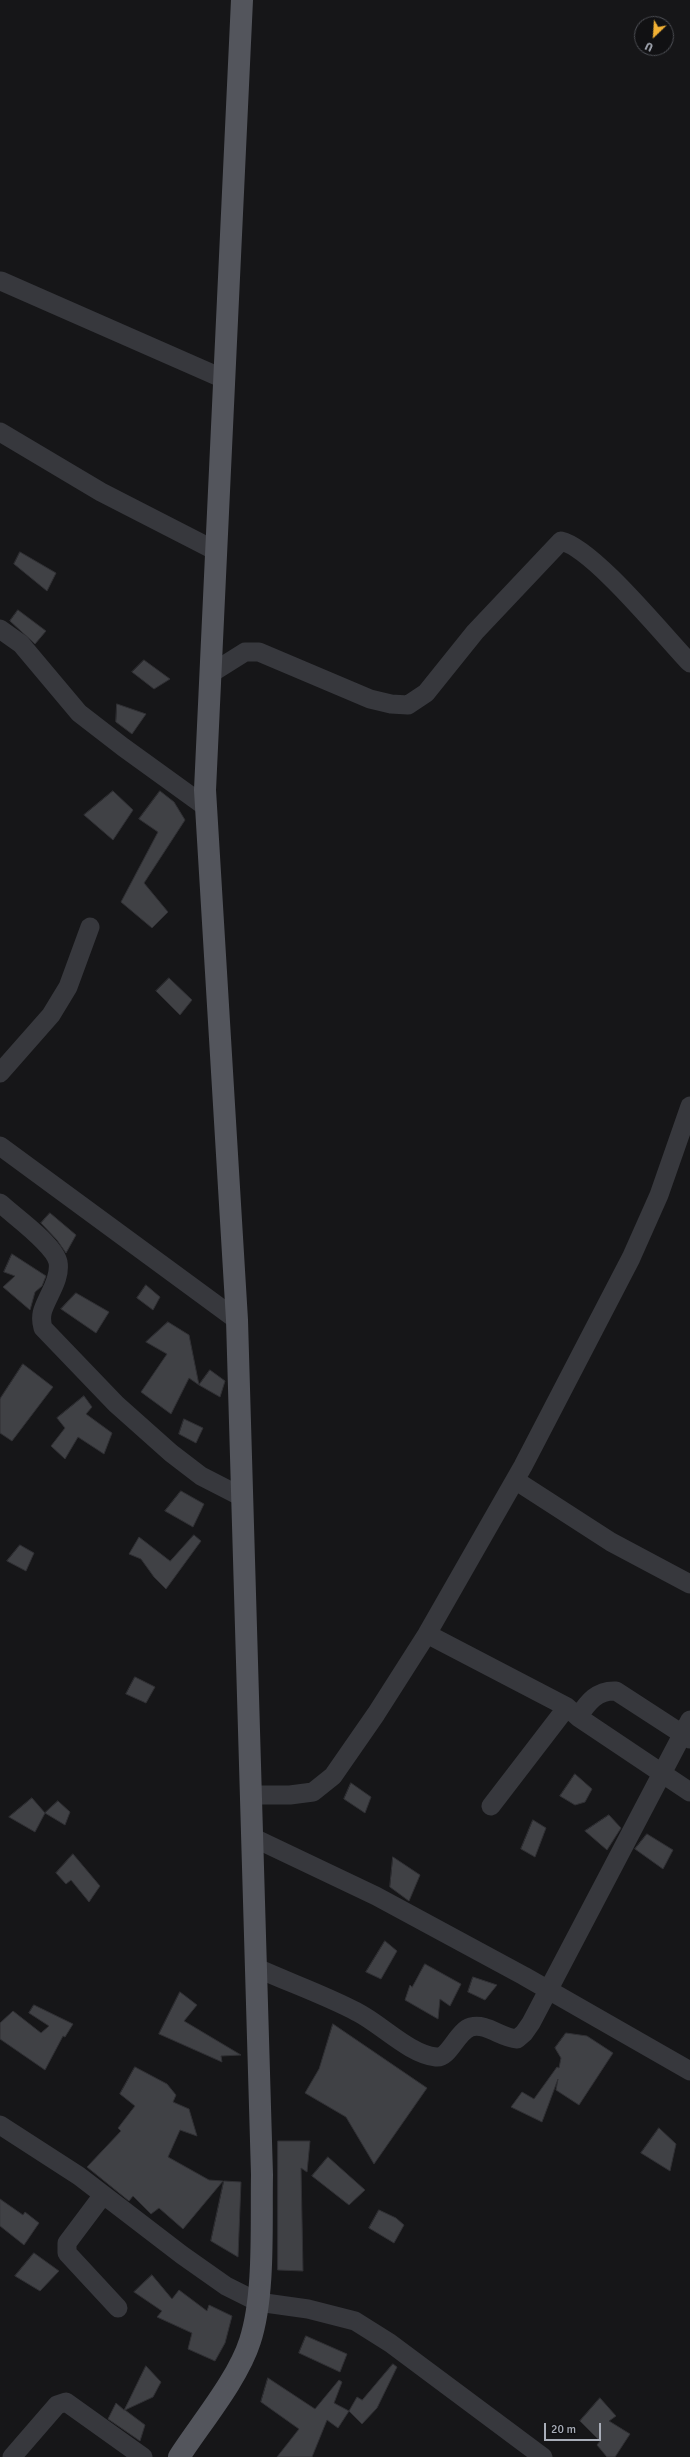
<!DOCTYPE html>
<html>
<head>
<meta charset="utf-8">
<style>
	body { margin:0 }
	#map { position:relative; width:690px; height:2457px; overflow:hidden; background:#161618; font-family:Signika,sans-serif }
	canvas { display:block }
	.north { position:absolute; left:634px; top:16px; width:40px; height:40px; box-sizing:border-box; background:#111113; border:1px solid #4d4f55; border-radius:50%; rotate:205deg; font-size:11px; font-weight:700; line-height:16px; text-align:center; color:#a8adb8 }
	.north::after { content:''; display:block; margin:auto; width:14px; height:18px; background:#f2b134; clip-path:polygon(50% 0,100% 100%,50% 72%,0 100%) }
	.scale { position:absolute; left:544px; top:2423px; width:57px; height:18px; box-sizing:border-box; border:2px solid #a8adb8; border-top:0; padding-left:5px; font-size:12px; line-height:14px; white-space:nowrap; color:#a8adb8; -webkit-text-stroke:3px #111113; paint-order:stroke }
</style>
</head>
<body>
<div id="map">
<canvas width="690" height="2457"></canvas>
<div class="north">U</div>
<div class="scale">20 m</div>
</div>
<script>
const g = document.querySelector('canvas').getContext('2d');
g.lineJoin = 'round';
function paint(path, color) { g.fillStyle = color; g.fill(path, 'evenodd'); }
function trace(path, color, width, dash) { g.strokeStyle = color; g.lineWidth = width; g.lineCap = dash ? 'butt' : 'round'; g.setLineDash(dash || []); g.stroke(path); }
const building = new Path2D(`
	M 20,552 L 56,573 L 47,591 L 14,564 Z
	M 18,610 L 46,631 L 35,644 L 10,621 Z
	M 144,660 L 170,679 L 154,689 L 132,672 Z
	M 117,704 L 146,714 L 132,734 L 116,722 Z
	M 113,791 L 133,810 L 113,840 L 84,815 Z
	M 160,791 L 174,802 L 185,820 L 144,883 L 168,912 L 152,928 L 121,902 L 158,832 L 139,819 Z
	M 169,978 L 192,1000 L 180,1015 L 156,991 Z
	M 50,1213 L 76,1235 L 66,1253 L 57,1240 L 41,1223 Z
	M 12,1254 L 46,1276 L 42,1286 L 35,1292 L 30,1310 L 3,1287 L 15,1276 L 4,1272 Z
	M 146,1285 L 160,1297 L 153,1310 L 137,1298 Z
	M 76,1293 L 109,1312 L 96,1333 L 61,1309 Z
	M 168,1322 L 189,1335 L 199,1385 L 189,1378 L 171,1414 L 141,1392 L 167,1354 L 146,1342 Z
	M 23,1364 L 53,1387 L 12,1441 L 0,1433 L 0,1399 Z
	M 210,1370 L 225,1381 L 220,1397 L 199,1385 Z
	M 84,1396 L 92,1407 L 86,1414 L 112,1433 L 104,1454 L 78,1437 L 65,1459 L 51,1446 L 65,1428 L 57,1418 Z
	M 184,1419 L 203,1428 L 196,1443 L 179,1434 Z
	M 181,1491 L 204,1504 L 193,1527 L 165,1511 Z
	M 194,1535 L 201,1541 L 166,1589 L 154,1577 L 141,1559 L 129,1554 L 139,1537 L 170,1561 Z
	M 20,1545 L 34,1553 L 26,1571 L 7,1561 Z
	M 135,1677 L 155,1687 L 146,1703 L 126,1694 Z
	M 575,1774 L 592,1789 L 585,1802 L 575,1805 L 560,1796 Z
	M 351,1783 L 371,1797 L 365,1813 L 344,1799 Z
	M 32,1798 L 45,1813 L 35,1832 L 9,1817 Z
	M 58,1801 L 70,1812 L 65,1825 L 45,1813 Z
	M 609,1815 L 621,1828 L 607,1850 L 585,1831 Z
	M 533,1820 L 546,1828 L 535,1857 L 521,1849 Z
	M 647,1834 L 673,1850 L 663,1869 L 635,1849 Z
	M 73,1854 L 100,1886 L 89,1902 L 71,1880 L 66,1884 L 56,1873 Z
	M 393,1857 L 420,1875 L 409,1901 L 390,1887 Z
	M 385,1941 L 397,1951 L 381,1979 L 366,1972 Z
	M 425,1964 L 461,1984 L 450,2006 L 440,1999 L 438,2019 L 405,2000 L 410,1985 L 412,1987 Z
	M 473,1977 L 497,1985 L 485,2000 L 468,1992 Z
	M 180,1992 L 197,2005 L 184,2021 L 241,2055 L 221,2056 L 222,2062 L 159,2034 Z
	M 34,2005 L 73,2024 L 65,2037 L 63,2036 L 45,2070 L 0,2039 L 0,2023 L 13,2011 L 41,2033 L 49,2026 L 29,2013 Z
	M 333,2024 L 427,2088 L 374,2164 L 346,2117 L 305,2093 L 319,2069 Z
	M 566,2033 L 587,2036 L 613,2053 L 579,2105 L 556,2090 L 558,2079 L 542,2122 L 511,2107 L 522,2092 L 534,2099 L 557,2067 L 559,2068 L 561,2058 L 555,2048 Z
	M 135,2067 L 167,2084 L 176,2095 L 173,2102 L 189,2109 L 197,2136 L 180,2130 L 168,2157 L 209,2180 L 223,2181 L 183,2229 L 159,2208 L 151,2214 L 133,2196 L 129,2201 L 87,2167 L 121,2131 L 118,2128 L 135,2106 L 120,2094 Z
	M 659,2128 L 676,2144 L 670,2171 L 641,2153 Z
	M 278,2141 L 310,2141 L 307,2172 L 301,2168 L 303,2271 L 278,2270 Z
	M 328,2157 L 365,2190 L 349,2205 L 312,2176 Z
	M 224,2181 L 241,2182 L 238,2257 L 211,2241 Z
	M 0,2199 L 23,2215 L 25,2212 L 39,2223 L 24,2245 L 0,2226 Z
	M 379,2210 L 396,2218 L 404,2225 L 394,2243 L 369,2228 Z
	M 34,2253 L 59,2271 L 40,2291 L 15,2276 Z
	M 152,2275 L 172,2299 L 179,2290 L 207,2311 L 209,2305 L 232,2316 L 225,2343 L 215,2361 L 188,2349 L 192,2333 L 157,2317 L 162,2311 L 134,2292 Z
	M 306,2336 L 347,2354 L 340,2372 L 299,2353 Z
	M 393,2364 L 397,2367 L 377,2408 L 362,2424 L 349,2411 L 357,2397 L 362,2400 Z
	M 146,2366 L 161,2382 L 153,2397 L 125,2410 L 145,2425 L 140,2441 L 108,2419 L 116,2403 L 124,2410 Z
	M 268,2378 L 315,2409 L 339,2380 L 342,2382 L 334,2403 L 349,2411 L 338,2428 L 327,2420 L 312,2457 L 277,2457 L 299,2429 L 261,2402 Z
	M 600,2398 L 616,2416 L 609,2421 L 630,2434 L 615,2457 L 607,2457 L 597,2445 L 600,2441 L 580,2421 Z`);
const minor = new Path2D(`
	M 1,281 L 224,379
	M 0,432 L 101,492 L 216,551
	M 0,629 L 21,644 L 79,713 L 123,747 L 206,807
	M 210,674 L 245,652 L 259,652 L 370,699 L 391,704 L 408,705 L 426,693 L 475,632 L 561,541 C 593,548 664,636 690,663
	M 0,1073 L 51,1015 L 68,987 L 90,927
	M 0,1146 L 237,1320
	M 0,1203 C 14,1216 54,1244 58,1262 C 60,1273 55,1284 50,1294 C 44,1307 39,1314 43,1328 L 116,1404 L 171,1453 L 201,1476 L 242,1497
	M 515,1480 L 611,1542 L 690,1584
	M 427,1634 L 567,1707 L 578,1717 C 588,1702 597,1690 616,1691 L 690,1739
	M 578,1717 L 690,1792
	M 251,1795 L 290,1795 L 313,1792 L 333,1776 L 376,1714 L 427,1634 L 523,1466 L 631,1258 L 659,1195 L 690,1106
	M 491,1806 L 567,1707
	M 252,1837 L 376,1896 L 524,1976 L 690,2071
	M 257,1968 C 290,1983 325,1995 357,2012 C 381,2024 409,2054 436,2057 C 449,2059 457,2031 471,2027 C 487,2023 501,2038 517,2039 L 524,2033 L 531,2023 L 690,1720
	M 0,2125 L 79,2176 L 182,2255 L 226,2286 L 258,2302 L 308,2309 L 355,2321 L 390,2343 L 543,2457
	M 103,2195 L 67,2243 L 67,2253 L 118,2308
	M 12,2457 L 57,2405 L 66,2402 L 143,2457`);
const major = new Path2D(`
	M 179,2457 C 201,2423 238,2379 250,2341 C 265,2295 261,2224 262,2175 L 237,1320 L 205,790 L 242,0`);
paint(building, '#404145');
trace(building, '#303034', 1);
trace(minor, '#37383d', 19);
trace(major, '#53555c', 22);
</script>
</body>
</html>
